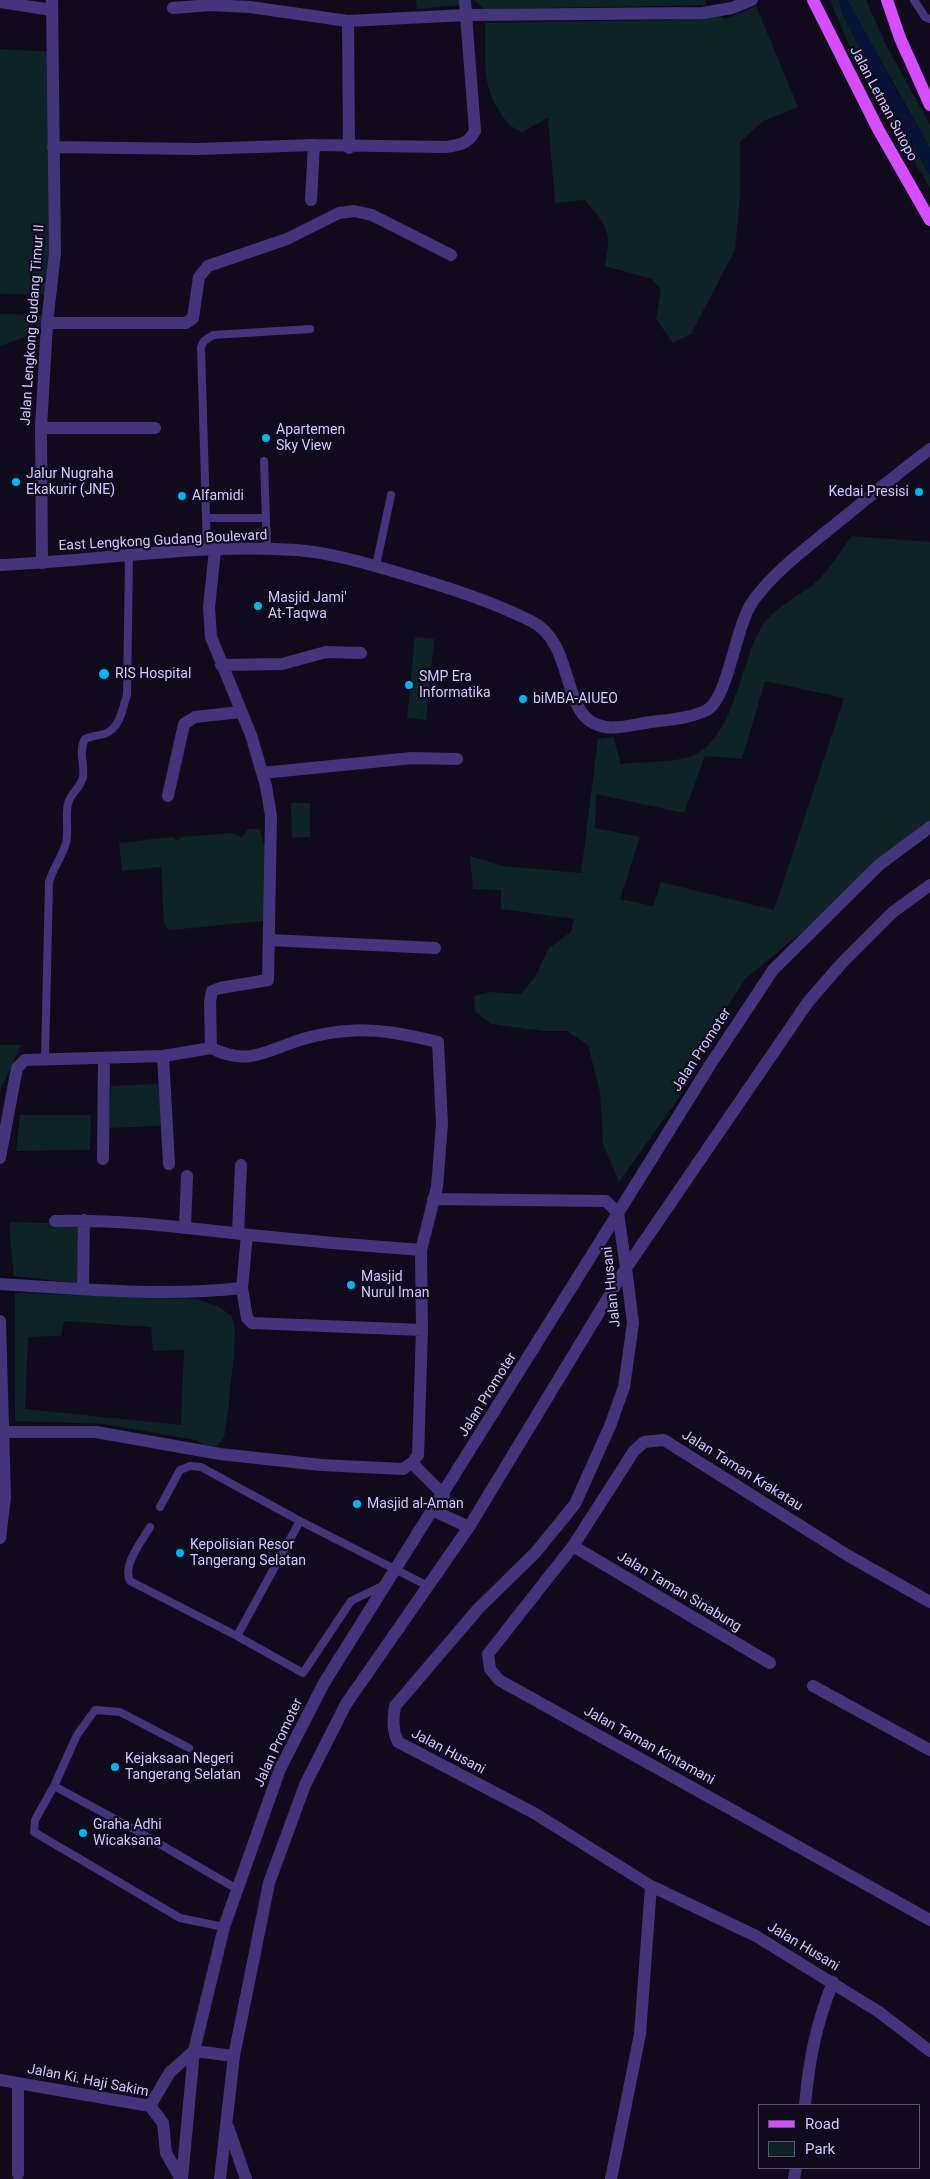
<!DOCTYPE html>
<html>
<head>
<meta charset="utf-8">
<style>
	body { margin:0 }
	#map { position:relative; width:930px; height:2179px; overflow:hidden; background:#100b1c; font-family:Roboto,sans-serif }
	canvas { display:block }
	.legend { position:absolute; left:758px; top:2104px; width:162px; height:65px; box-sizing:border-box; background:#100b1c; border:1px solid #5f5677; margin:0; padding:6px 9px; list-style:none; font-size:15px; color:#d5c6ff }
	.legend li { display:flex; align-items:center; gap:10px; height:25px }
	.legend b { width:25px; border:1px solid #5f5677 }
</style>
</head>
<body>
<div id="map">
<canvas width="930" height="2179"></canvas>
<ul class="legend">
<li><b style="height:6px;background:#d64dff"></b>Road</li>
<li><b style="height:14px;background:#0e2326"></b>Park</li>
</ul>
</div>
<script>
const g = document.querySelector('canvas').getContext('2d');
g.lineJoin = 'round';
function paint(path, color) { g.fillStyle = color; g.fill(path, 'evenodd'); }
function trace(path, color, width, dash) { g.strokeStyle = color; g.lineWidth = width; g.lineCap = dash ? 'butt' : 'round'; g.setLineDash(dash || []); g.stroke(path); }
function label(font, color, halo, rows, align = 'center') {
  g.font = font + ' Roboto,sans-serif'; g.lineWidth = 4.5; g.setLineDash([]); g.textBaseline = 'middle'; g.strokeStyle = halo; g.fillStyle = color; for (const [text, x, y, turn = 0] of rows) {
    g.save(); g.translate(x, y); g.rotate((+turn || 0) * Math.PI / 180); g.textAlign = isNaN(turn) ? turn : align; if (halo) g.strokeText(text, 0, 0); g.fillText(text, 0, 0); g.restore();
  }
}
const green = new Path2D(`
	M 416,0 L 460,0 L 460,5 L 417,9 Z
	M 474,0 L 705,0 L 707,5 L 484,9 Z
	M 830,0 L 839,0 L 842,13 L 884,98 L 930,175 L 930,188 L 856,62 Z
	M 847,0 L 866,0 L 886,45 L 930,125 L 930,148 Z
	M 756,6 L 798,107 L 763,121 L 740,142 L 740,196 L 735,250 L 691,334 L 673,343 L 656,319 L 661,290 L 652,279 L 605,266 C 612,231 608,227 585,200 L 555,203 L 548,118 L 522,132 C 510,127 507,123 500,112 C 481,85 486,55 485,23 L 671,20 L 720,16 L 726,19 Z
	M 0,49 L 56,52 L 58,223 L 46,295 L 0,294 Z
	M 0,314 L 46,315 C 38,334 18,340 0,346 Z
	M 852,536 L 930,542 L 930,826 L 745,979 L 711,1033 L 678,1099 L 619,1182 L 603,1144 L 600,1092 L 588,1045 L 567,1031 L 543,1031 L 491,1024 L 475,1011 L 474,996 L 489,992 L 521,994 L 535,977 L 549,948 L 571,932 L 574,919 L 501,909 L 501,890 L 473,889 L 470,856 L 503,866 L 581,873 L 598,739 L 613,737 L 621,764 C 638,762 675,762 689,757 C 735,741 739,665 761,628 C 774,605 805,595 822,576 C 833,564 842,549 852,536 ZM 765,681 L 844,698 L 774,910 L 661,882 L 653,906 L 620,899 L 640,837 L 595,828 L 596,794 L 684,813 L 705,756 L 742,759 Z
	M 415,637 L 434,639 L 426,720 L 407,718 Z
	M 291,803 L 310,803 L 310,837 L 292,838 Z
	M 248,829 L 260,829 L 263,843 L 266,844 L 264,921 C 231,923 200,928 168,930 L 164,923 L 161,867 L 122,871 L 119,843 L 171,837 L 178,841 L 181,837 L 231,833 L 242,837 Z
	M 0,1045 L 21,1045 L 0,1091 Z
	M 158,1084 L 162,1126 L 109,1128 L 111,1086 Z
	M 20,1115 L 91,1115 L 90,1150 L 16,1151 Z
	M 11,1222 L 79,1224 L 77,1283 L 14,1276 L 9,1226 Z
	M 15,1293 L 197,1299 L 219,1307 L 232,1316 L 235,1332 L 234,1354 L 228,1411 L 224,1438 L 217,1446 L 204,1445 L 196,1440 L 104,1424 L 15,1421 ZM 64,1321 L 151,1327 L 153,1351 L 184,1350 L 181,1425 L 25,1409 L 28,1337 L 61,1336 Z`);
const water = new Path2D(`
	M 839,0 L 847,0 L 853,9 L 898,94 L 930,148 L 930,175 L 884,98 L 842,13 Z`);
const service = new Path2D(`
	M 914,0 L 925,17 L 930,19
	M 264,461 L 267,550
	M 206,518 L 266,518
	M 207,550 L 201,347 L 204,341 L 213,335 L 310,329
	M 376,566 L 391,495
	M 45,1059 L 49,882 C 53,868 62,857 66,843 C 69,830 65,816 68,804 C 70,793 81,788 83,777 C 85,765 78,751 85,739 C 91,736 97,736 104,734 C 120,729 123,708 127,694 L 129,557
	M 160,1507 L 180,1470 L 190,1466 L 201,1467 L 300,1521
	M 150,1527 C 142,1541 122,1565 130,1581 L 237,1636
	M 384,1585 L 351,1601 L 303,1673 L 237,1636 L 300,1521 L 428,1586
	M 189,1748 L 120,1712 L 95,1710 L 77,1735 L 54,1786 L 35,1820 L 34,1832 L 180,1918 L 224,1927
	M 54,1786 L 139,1832 L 237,1889`);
const minor = new Path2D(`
	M 465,0 L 466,15 L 703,13 L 732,8 L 752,0
	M 0,2 L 52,10
	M 348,21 L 349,148
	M 53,147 L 198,149 L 314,145 L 446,147 C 460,145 468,144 475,131 L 466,15 L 348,21 L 250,7 L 210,5 L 173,8
	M 311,200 L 314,145
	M 47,323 L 186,323 L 193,318 L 199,277 L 208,266 L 287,239 L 339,213 L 354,211 L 372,215 L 451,255
	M 41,428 L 155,428
	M 42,563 L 41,428 L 47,323 L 55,253 L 52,0
	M 221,665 L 282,664 L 326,652 L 361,653
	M 262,773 L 412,758 L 457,759
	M 168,796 L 184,724 L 195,717 L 240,712
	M 269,940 L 435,948
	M 163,1056 L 169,1164
	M 0,1158 L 17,1068 L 25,1060 L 163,1056 L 211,1048
	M 103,1159 L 104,1059
	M 55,1221 C 121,1219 185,1228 250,1235 C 307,1241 364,1246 421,1250
	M 185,1227 L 187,1176
	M 238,1233 L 241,1165
	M 626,1268 L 633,1323 L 624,1387 L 610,1426 L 575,1504 L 536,1552 L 478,1609 L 395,1706 C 393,1720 392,1729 398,1742 L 534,1813 L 651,1886 L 756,1936 L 879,2012 L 930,2051
	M 0,1284 C 80,1289 162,1297 242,1288 L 247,1318 L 252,1323 L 422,1330
	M 242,1288 L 247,1235
	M 83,1289 L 84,1220
	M 0,1321 L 5,1498 L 0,1538
	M 5,1432 L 96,1432 L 220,1454 L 321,1465 L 403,1469 L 412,1463 L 418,1455 L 422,1330 L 421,1250 L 437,1187 L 442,1124 L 438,1042 C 408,1035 378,1028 347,1031 C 330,1032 307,1037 291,1043 C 259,1055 244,1064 211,1048 L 210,1002 L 212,991 L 220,988 L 268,980 L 271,816 L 266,786 L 251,735 L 211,637 L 209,607 L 215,550
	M 412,1463 L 444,1495
	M 434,1511 L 469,1527
	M 573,1546 L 770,1663
	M 930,1602 L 847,1555 L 664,1440 L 644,1442 L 634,1451 L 573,1546 L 488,1654 L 490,1669 L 499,1680 L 930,1920
	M 813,1686 L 930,1750
	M 194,2051 L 234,2056
	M 0,2080 L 150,2106 L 163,2123 L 166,2153 L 181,2179
	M 805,2105 C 809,2060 816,2024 833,1982
	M 150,2106 L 170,2072 L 194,2051
	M 228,2127 L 246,2179
	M 18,2174 L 18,2083
	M 182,2179 L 194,2051 L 224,1927 L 280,1769 L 324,1683 L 618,1213 L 606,1201 L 433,1199
	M 220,2179 L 234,2056 L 269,1883 L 305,1785 L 346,1704 L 469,1527 L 626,1268
	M 611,2179 L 640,2034 L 651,1886
	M 794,2179 L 796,2168`);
const tertiary = new Path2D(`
	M 0,565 C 98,561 198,543 297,550 C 333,553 368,564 403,574 C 446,587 491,601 531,621 C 578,644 558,721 606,727 C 618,729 633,725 645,723 C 664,720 689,719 707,710 C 729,697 735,626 753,601 C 774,572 804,550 832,527 C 864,501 897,474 930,449
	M 626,1268 L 618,1213 L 710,1065 L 773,970 L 879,865 L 930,827
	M 626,1268 L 808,1002 L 842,963 L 893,912 L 930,885`);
const primary = new Path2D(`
	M 813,0 L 878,129 L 930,220
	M 887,0 L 900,38 L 930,105`);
const markers = [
	[266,438,5,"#00b6f1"],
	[16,482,5,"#00b6f1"],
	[919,492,5,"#00b6f1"],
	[182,496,5,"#00b6f1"],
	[258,606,5,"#00b6f1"],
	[104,674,6,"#00b6f1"],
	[409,685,5,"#00b6f1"],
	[523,699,5,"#00b6f1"],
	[351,1285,5,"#00b6f1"],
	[357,1504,5,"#00b6f1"],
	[180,1553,5,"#00b6f1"],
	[115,1767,5,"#00b6f1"],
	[83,1833,5,"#00b6f1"]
];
const streetNames = [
	["Jalan Letnan Sutopo",883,104,62],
	["Jalan Lengkong Gudang Timur II",33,325,-86],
	["East Lengkong Gudang Boulevard",163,541,-3],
	["Jalan Promoter",702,1050,-57],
	["Jalan Husani",612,1287,-96],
	["Jalan Promoter",488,1395,-58],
	["Jalan Taman Krakatau",742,1471,32],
	["Jalan Taman Sinabung",679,1592,31],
	["Jalan Promoter",279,1743,-65],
	["Jalan Taman Kintamani",649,1746,29],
	["Jalan Husani",448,1752,28],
	["Jalan Husani",803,1947,31],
	["Jalan Ki. Haji Sakim",88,2081,11]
];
const poiNames = [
	["Apartemen",276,430],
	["Sky View",276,446],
	["Jalur Nugraha",26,474],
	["Ekakurir (JNE)",26,490],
	["Kedai Presisi",909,492,"right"],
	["Alfamidi",192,496],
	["Masjid Jami'",268,598],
	["At-Taqwa",268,614],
	["RIS Hospital",115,674],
	["SMP Era",419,677],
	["Informatika",419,693],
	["biMBA-AIUEO",533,699],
	["Masjid",361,1277],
	["Nurul Iman",361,1293],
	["Masjid al-Aman",367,1504],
	["Kepolisian Resor",190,1545],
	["Tangerang Selatan",190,1561],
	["Kejaksaan Negeri",125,1759],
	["Tangerang Selatan",125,1775],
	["Graha Adhi",93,1825],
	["Wicaksana",93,1841]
];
paint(green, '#0e2326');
paint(water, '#081238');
trace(service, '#42357c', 8);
trace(minor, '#42357c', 12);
trace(tertiary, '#42357c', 12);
trace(primary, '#d64dff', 12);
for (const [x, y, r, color] of markers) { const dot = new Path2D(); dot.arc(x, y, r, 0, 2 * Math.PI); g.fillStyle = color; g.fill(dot); trace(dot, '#100b1c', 2); }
label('14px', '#d5c6ff', '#100b1c', streetNames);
label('14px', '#d5c6ff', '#100b1c', poiNames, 'left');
</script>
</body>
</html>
